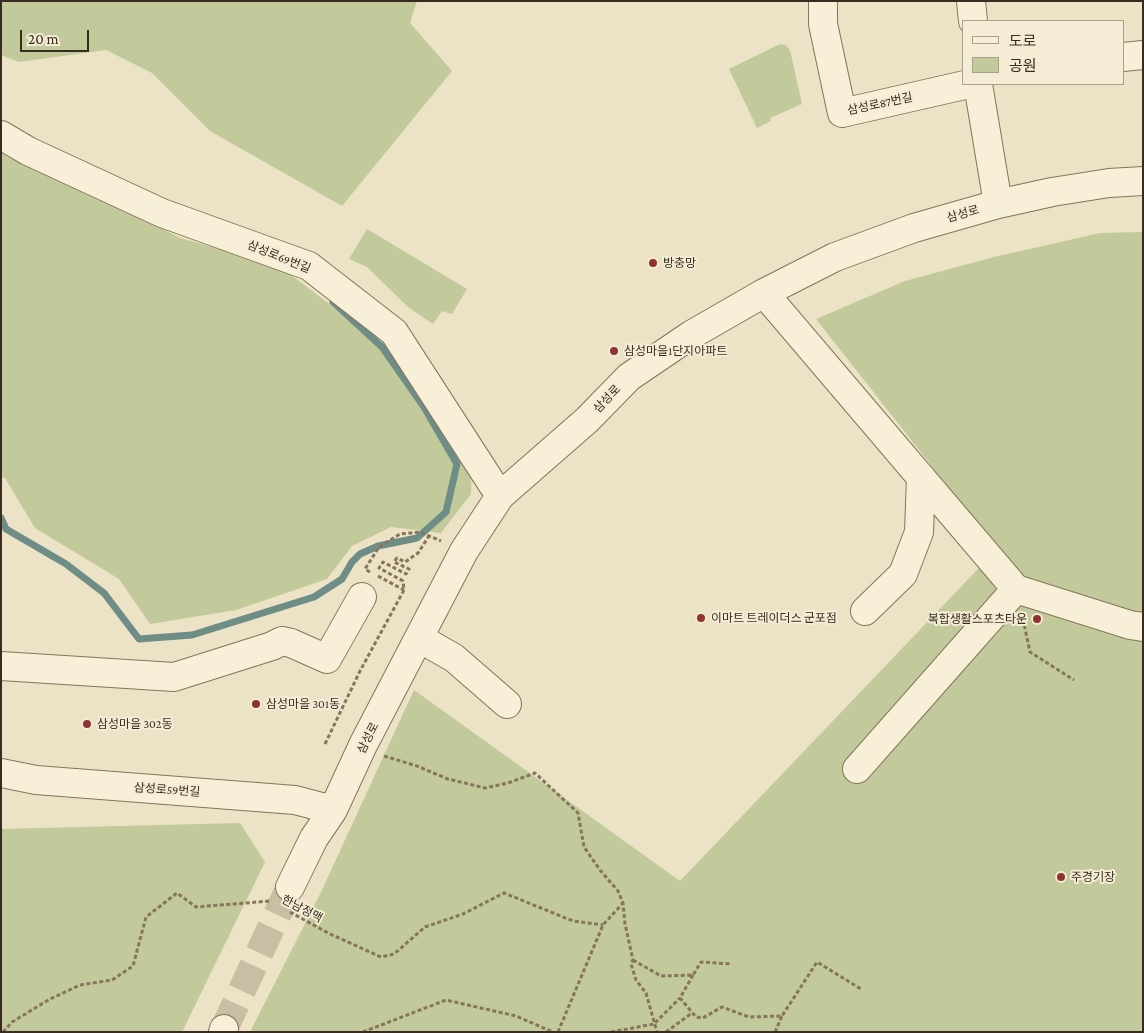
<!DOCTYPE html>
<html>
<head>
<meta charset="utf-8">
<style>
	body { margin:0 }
	#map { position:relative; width:1144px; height:1033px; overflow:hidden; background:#ece2c5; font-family:"Crimson Pro","Noto Sans KR",serif }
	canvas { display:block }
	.frame { position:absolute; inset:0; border:2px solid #372c1f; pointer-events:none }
	.legend { position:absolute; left:962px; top:20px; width:162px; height:65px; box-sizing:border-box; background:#f4ecd5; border:1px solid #a89f8c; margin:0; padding:6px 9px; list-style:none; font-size:15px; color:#372c1f }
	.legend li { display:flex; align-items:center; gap:10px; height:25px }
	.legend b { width:25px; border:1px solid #a89f8c }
	.scale { position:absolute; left:20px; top:30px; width:69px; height:22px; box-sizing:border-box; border:2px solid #372c1f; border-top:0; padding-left:6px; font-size:15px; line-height:18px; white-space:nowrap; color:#372c1f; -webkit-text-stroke:4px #f4ecd5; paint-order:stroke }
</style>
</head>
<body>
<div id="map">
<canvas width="1144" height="1033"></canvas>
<div class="frame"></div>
<ul class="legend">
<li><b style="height:6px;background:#f7efd8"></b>도로</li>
<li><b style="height:14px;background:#c2c99a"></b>공원</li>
</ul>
<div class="scale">20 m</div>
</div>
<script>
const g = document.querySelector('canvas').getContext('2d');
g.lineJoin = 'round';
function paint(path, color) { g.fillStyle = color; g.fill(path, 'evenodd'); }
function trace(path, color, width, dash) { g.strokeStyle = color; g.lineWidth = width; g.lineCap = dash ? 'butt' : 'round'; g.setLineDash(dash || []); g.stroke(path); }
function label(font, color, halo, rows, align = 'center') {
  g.font = font + ' "Crimson Pro","Noto Sans KR",serif'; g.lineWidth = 4; g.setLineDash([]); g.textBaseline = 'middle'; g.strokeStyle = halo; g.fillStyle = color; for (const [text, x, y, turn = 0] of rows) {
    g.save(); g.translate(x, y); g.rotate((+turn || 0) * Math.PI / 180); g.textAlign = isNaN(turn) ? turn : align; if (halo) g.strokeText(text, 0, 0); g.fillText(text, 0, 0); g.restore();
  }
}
const green = new Path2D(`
	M 1,1 L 417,1 L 410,23 L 452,71 L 342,206 L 210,131 L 152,73 L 106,50 L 19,62 L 1,55 Z
	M 780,44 L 786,45 L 790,50 L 802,104 L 770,118 L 771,121 L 757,128 L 729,69 Z
	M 1,143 L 180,238 L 278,265 L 403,360 L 472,461 L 471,494 L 441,533 L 391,527 L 352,546 L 327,579 L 236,610 L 150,624 L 119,579 L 35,528 L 5,478 L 1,477 Z
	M 367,229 L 467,289 L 452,314 L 442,311 L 433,324 L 408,307 L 367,267 L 349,259 Z
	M 1143,232 L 1143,1032 L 250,1032 L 322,890 L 414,690 L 680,881 L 997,549 L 816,319 L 905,281 L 994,257 L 1100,233 Z
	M 240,823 L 265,862 L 182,1032 L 1,1032 L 1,829 Z`);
const stream = new Path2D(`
	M 1,518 L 6,529 L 66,564 L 104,593 L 139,639 L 192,635 L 314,597 L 342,579 L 352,562 L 360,554 L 378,546 L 417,538 L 446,512 L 457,464 L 424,407 L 382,347 L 333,302`);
const minorTunnel = new Path2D(`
	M 224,1029 L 290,887`);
const path = new Path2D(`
	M 370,572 L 365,569 L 379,547 L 400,534 L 420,532 L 441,541
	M 378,576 L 404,590
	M 1023,619 L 1030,652 L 1074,680
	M 325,744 L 360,671 L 404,590 L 403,581 L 379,568 L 383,562 L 406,574 L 409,569 L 394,562 L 397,558 L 405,562 L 418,553 L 429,536
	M 384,756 L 417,766 L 448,779 L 485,788 L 508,783 L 535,773 L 578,813 L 584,847 L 600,870 L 618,891 L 623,903 L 625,924 L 633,960 L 631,964 L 636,980 L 646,993 L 657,1032
	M 290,912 L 328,933 L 381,957 L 394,954 L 425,927 L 463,914 L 504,893 L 573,921 L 603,925
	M 633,960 L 661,976 L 693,975 L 701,962 L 732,964
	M 693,975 L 680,998 L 696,1017 L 703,1018 L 722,1007 L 749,1017 L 782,1016 L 817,962 L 861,989
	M 3,1032 L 12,1022 L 50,999 L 80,985 L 112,980 L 133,966 L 146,917 L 177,893 L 196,907 L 270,901
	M 363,1032 L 446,1000 L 516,1016 L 553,1032
	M 558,1032 L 603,925 L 623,903
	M 611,1032 L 654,1024 L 680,998
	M 666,1032 L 692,1013
	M 775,1032 L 782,1016`);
const minor = new Path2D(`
	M 823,1 L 823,24 L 842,113 L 969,84
	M 971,1 L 973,21
	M 1123,57 L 1143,55
	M 978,84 L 998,204
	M 1,135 L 28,151 L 162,213 L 309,266 L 394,332 L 500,496
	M 764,293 L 1016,589 L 1130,625 L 1143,627
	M 865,611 L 903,574 L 919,532 L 921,477
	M 419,638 L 454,658 L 507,704
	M 1,666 L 174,677 L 272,646 L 282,641 L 291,643 L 327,659 L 362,597
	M 857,769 L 1016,589
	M 1,773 L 36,780 L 295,800 L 333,810
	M 290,887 L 314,838 L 333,810 L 363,745 L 464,551 L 500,496 L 587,420 L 629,377 L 691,335 L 764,293 L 835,257 L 914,228 L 998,204 L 1052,192 L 1109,183 L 1143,181
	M 223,1032 L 224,1029`);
const markers = [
	[653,263,5,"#913330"],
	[614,351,5,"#913330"],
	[701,618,5,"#913330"],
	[1037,619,5,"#913330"],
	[256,704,5,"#913330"],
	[87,724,5,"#913330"],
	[1061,877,5,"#913330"]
];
const streetNames = [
	["삼성로87번길",880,104,-12],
	["삼성로",963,214,-16],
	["삼성로69번길",279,257,22],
	["삼성로",607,399,-46],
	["삼성로",368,738,-63],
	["삼성로59번길",167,790,4],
	["한남정맥",302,909,28]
];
const poiNames = [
	["방충망",663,263],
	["삼성마을1단지아파트",624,351],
	["이마트 트레이더스 군포점",711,618],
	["복합생활스포츠타운",1027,619,"right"],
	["삼성마을 301동",266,704],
	["삼성마을 302동",97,724],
	["주경기장",1071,877]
];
paint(green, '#c2c99a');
trace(stream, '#6e8d87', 7);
trace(minorTunnel, '#c8bea4', 28, [28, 14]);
trace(minor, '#86745c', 30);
trace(path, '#86745c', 3, [4, 2.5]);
trace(minor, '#f7efd8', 28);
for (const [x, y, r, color] of markers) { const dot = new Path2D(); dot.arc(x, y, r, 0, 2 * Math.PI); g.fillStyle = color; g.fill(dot); trace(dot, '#f4ecd5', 2); }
label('12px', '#372c1f', '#f4ecd5', streetNames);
label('12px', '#372c1f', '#f4ecd5', poiNames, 'left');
</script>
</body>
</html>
